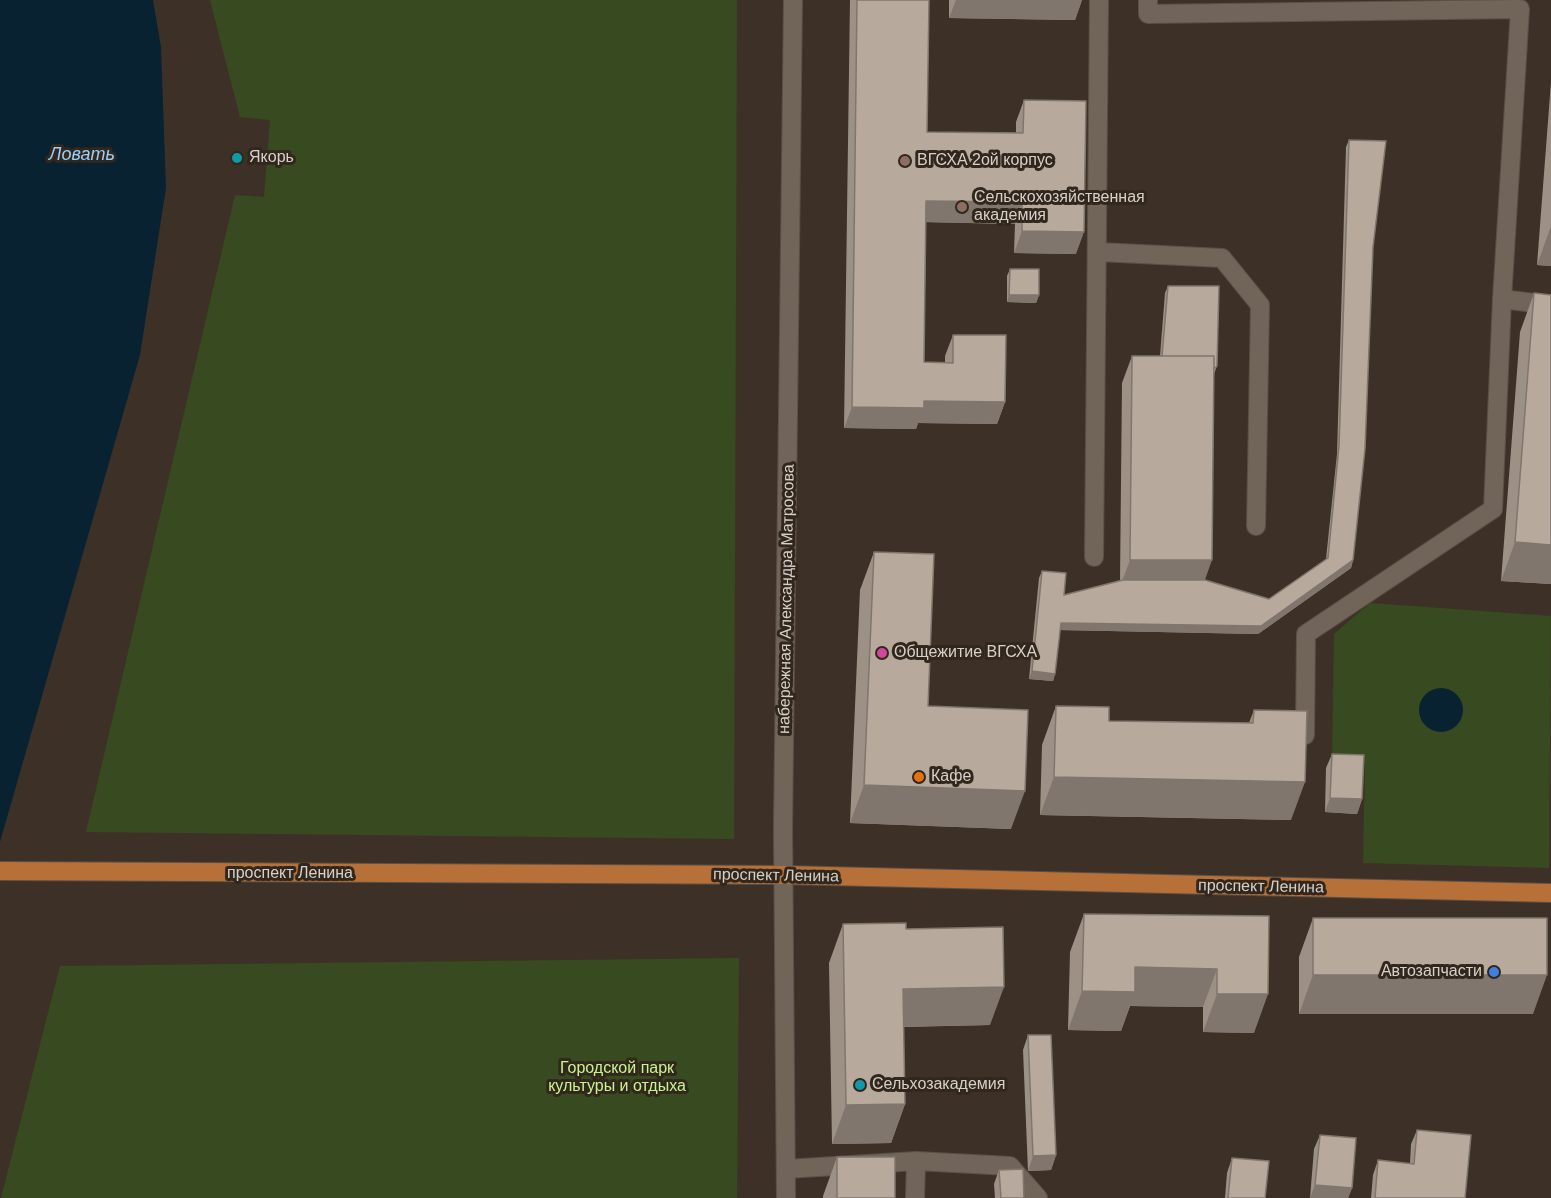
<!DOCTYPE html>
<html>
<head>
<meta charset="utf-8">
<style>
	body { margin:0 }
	canvas { display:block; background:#3d3127 }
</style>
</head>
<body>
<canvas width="1551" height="1198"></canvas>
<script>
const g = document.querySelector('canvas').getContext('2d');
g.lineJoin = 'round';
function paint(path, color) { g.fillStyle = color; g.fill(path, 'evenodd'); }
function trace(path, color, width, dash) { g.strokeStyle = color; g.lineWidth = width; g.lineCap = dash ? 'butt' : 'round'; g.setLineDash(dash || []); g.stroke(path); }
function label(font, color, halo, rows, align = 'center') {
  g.font = font + ' Helvetica,sans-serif'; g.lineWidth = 6; g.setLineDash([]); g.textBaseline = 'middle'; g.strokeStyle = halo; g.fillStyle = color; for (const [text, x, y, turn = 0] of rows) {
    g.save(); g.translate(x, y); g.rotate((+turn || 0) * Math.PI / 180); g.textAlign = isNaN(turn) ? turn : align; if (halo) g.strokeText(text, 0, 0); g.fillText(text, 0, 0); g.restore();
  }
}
const green = new Path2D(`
	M 210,0 L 737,0 L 734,839 L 86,832 L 235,195 L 264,197 L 270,120 L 240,117 Z
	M 1370,603 L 1551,616 L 1549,868 L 1363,863 L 1365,765 L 1332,760 L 1334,634 Z
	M 739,958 L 737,1198 L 1,1198 L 60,966 Z`);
const water = new Path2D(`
	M 0,0 L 153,0 L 161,47 L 166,188 L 140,355 L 0,842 Z
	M1419 710a22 22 0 1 1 44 0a22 22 0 1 1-44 0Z`);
const minor = new Path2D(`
	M 1148,0 L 1148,14 L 1520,9 L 1502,299 L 1493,509 L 1306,634 L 1305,735
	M 1099,252 L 1222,258 L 1260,305 L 1256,526
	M 1502,299 L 1551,305
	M 1094,557 L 1099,0
	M 786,1169 L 916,1161 L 1010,1166 L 1038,1198
	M 786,1198 L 783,828 L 793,0
	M 915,1198 L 916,1161`);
const major = new Path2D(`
	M 0,871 L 784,875 L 1551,893`);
const wall = new Path2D(`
	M 850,0 L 929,0 L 927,132 L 1016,133 L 1016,122 L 1024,100 L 1076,254 L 1014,253 L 1015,224 L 926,222 L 924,362 L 945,363 L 945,356 L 953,335 L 1005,402 L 997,424 L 918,423 L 916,429 L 844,428 Z
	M 949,0 L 1082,0 L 1075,20 L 949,18 Z
	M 1551,82 L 1551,266 L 1537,265 Z
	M 1349,140 L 1373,247 L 1353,560 L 1351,568 L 1258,634 L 1060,630 L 1055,674 L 1053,681 L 1029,679 L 1039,578 L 1042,571 L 1064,595 L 1120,581 L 1122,383 L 1132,356 L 1160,356 L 1165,293 L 1168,286 L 1217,366 L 1214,374 L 1205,580 L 1269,599 L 1326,559 L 1337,454 L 1346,147 Z
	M 1010,269 L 1039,295 L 1036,303 L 1007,302 L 1007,276 Z
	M 1534,293 L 1551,295 L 1551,584 L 1501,581 L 1520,332 Z
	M 874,552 L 928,706 L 1011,829 L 850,823 L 860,590 Z
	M 1056,706 L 1109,721 L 1249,723 L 1254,710 L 1291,820 L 1040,815 L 1042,745 Z
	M 1332,754 L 1362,799 L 1357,814 L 1325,812 L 1326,768 Z
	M 1084,914 L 1269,916 L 1254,1033 L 1203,1032 L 1203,1007 L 1130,1006 L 1121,1031 L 1068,1030 L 1070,952 Z
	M 1313,918 L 1533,1014 L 1299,1014 L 1299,957 Z
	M 843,924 L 906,929 L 990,1025 L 903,1027 L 905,1104 L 891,1143 L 832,1144 L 829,963 Z
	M 1028,1035 L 1056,1155 L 1051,1170 L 1028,1171 L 1023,1050 Z
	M 1417,1130 L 1465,1198 L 1371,1198 L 1373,1175 L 1378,1160 L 1410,1164 L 1411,1144 Z
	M 1320,1135 L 1352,1188 L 1348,1198 L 1310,1198 L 1314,1149 Z
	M 837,1157 L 895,1198 L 823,1198 L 823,1196 Z
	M 1232,1158 L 1265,1198 L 1225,1198 L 1227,1173 Z
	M 999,1170 L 1024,1198 L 995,1198 L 994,1184 Z`);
const shadedWall = new Path2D(`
	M 956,0 L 1082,0 L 1075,20 L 949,18 Z
	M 926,201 L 1022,202 L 1015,224 L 919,222 Z
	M 1551,226 L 1551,266 L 1537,265 Z
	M 1022,231 L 1084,232 L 1076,254 L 1014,253 Z
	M 1009,295 L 1039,295 L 1036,303 L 1007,302 Z
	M 924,401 L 1005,402 L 997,424 L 918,423 L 916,429 L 844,428 L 852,407 Z
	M 1515,542 L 1551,545 L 1551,584 L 1501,581 Z
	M 1130,560 L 1212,560 L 1202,588 L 1120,587 Z
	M 1353,560 L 1351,568 L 1258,634 L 1058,630 L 1061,623 L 1261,626 Z
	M 1032,671 L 1055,674 L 1053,681 L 1029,679 Z
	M 1054,777 L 1305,782 L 1291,820 L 1040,815 Z
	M 864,785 L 1025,791 L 1011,829 L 850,823 Z
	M 1330,798 L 1362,799 L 1357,814 L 1325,812 Z
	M 1135,967 L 1217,969 L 1203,1007 L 1130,1006 L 1121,1031 L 1068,1030 L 1082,991 Z
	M 1313,975 L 1547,975 L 1533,1014 L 1299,1014 Z
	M 1004,987 L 990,1025 L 889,1027 L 903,989 Z
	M 1217,994 L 1268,994 L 1254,1033 L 1203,1032 Z
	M 905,1104 L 891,1143 L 832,1144 L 846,1105 Z
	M 1056,1155 L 1051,1170 L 1028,1171 L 1033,1156 Z
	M 1315,1185 L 1352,1188 L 1348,1198 L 1310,1198 Z`);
const building = new Path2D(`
	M 857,0 L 929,0 L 927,132 L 1023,133 L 1024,100 L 1086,101 L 1084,232 L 1022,231 L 1022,202 L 926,201 L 924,362 L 953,363 L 953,335 L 1006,335 L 1005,402 L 924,401 L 924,408 L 852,407 Z
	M 1349,140 L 1386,141 L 1373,247 L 1365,449 L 1353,560 L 1261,626 L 1061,623 L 1055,674 L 1032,671 L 1042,571 L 1066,573 L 1064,595 L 1123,580 L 1205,580 L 1269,599 L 1328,558 L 1339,446 Z
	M 1010,269 L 1039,269 L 1039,295 L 1009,295 Z
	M 1168,286 L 1219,286 L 1217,366 L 1214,369 L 1214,356 L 1162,356 Z
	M 1534,293 L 1551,295 L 1551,545 L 1515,542 Z
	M 1132,356 L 1214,356 L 1212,560 L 1130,560 Z
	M 874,552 L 934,554 L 928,706 L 1028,710 L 1025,791 L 864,785 Z
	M 1056,706 L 1109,707 L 1109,721 L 1253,723 L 1254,710 L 1307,711 L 1305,782 L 1054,777 Z
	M 1332,754 L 1364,755 L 1362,799 L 1330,798 Z
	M 1084,914 L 1269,916 L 1268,994 L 1217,994 L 1217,969 L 1135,967 L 1135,992 L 1082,991 Z
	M 1313,918 L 1547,918 L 1547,975 L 1313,975 Z
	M 906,923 L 906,929 L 1003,927 L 1004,987 L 903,989 L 905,1104 L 846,1105 L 843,924 Z
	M 1028,1035 L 1051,1035 L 1056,1155 L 1033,1156 Z
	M 1417,1130 L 1471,1135 L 1465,1198 L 1375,1198 L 1378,1160 L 1414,1164 Z
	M 1320,1135 L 1356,1138 L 1352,1188 L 1315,1185 Z
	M 837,1157 L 895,1157 L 895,1198 L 837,1198 Z
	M 1232,1158 L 1269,1161 L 1265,1198 L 1228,1198 Z
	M 1023,1169 L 1024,1198 L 1001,1198 L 999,1170 Z`);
const markers = [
	[237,158,6,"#0f9aa8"],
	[905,161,6,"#8d6e63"],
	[962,207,6,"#8d6e63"],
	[882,653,6,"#d1479c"],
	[919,777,6,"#e8710a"],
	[1494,972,6,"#3f7fe0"],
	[860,1085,6,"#0f9aa8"]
];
const poiNames = [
	["Якорь",249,158],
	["ВГСХА 2ой корпус",917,161],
	["Сельскохозяйственная",974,198],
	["академия",974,216],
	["Общежитие ВГСХА",894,653],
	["Кафе",931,777],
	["Автозапчасти",1482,972,"right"],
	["Сельхозакадемия",872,1085]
];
const streetNames = [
	["набережная Александра Матросова",787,599,-89],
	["проспект Ленина",290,874],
	["проспект Ленина",776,876,1],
	["проспект Ленина",1261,887,1]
];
const parkNames = [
	["Городской парк",617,1069],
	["культуры и отдыха",617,1087]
];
const waterNames = [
	["Ловать",82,155]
];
paint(green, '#384a1f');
paint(water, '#082232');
trace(minor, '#595047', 20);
trace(major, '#595047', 20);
trace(minor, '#716458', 18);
trace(major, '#b77038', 18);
paint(wall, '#9d9186');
paint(shadedWall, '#80766d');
paint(building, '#b7a99c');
trace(building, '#80766d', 1.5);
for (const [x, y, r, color] of markers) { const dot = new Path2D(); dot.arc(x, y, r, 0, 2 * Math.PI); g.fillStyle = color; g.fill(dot); trace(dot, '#32271d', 2); }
label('16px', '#d7d0c9', '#32271d', poiNames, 'left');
label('16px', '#d7d0c9', '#32271d', streetNames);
label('16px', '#c7f58d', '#32271d', parkNames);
label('italic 18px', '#96d0fb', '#32271d', waterNames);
</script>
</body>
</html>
